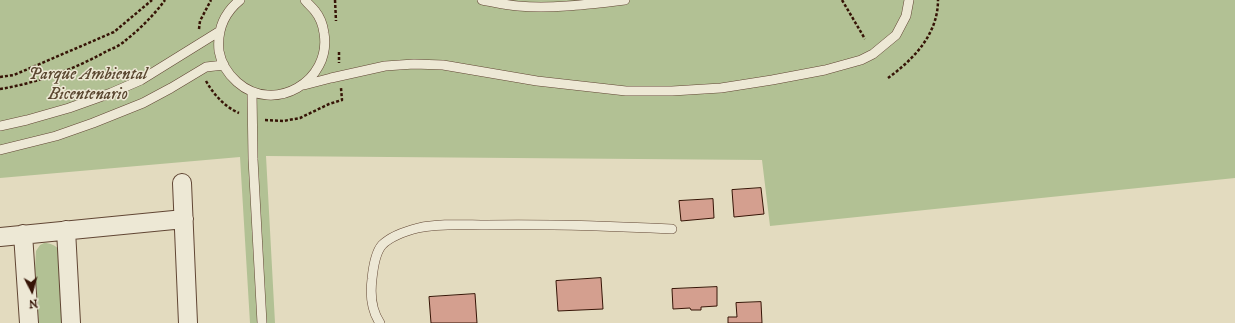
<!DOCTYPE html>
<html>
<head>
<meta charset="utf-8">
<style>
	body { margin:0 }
	#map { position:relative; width:1235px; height:323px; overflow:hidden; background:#e3dbbf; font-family:"IM FELL DW Pica",serif }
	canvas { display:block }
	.north { position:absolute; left:12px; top:271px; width:40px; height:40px; -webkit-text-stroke:3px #ede8d5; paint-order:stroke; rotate:174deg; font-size:11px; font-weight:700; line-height:16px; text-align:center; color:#361406 }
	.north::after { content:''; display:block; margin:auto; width:14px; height:18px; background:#361406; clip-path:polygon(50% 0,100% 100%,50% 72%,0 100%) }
</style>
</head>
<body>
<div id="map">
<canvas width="1235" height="323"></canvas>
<div class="north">N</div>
</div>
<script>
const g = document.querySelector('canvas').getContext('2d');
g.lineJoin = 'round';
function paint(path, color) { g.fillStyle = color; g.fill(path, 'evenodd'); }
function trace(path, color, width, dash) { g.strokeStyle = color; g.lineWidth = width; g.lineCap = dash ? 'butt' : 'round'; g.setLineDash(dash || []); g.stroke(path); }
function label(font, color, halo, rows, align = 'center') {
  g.font = font + ' "IM FELL DW Pica",serif'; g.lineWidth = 3; g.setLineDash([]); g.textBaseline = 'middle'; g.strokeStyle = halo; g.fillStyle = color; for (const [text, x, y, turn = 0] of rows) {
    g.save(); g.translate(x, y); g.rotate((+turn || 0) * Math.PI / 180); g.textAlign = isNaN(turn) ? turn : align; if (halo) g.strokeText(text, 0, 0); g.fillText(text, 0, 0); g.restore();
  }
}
const green = new Path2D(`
	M 0,0 L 1235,0 L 1235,178 L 770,226 L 762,160 L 266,156 L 275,323 L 250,323 L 240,157 L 0,178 Z
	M 44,243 C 51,243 54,245 60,250 L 64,323 L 39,323 L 35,269 L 36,251 L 40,245 Z`);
const building = new Path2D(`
	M 761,188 L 764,214 L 734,217 L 732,190 Z
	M 713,199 L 714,218 L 681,221 L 679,201 Z
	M 601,278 L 603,309 L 558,311 L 556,281 Z
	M 717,287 L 717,306 L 701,307 L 701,310 L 691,310 L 690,308 L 673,309 L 672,289 Z
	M 475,294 L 477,323 L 431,323 L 429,297 Z
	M 761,302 L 762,323 L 728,323 L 728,317 L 737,317 L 736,303 Z`);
const path = new Path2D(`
	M 335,0 L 336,21
	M 842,0 L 865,39
	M 199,29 L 200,21 L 211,0
	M 339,52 L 339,63
	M 0,77 L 14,75 L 114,32 L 152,0
	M 888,78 C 914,59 938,34 938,0
	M 206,81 C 214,95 225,107 239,113
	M 0,89 C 37,83 75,69 107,51 C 114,48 121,45 126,40 C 140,29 154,15 165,0
	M 265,120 L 283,121 L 300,118 L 329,104 L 342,100 L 341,88`);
const service = new Path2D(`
	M 240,0 C 224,13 217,31 219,51 C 221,63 228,74 237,82 C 274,115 332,81 324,33 C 323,26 320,17 315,11 C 312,7 308,4 305,0
	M 482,0 C 494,2 506,5 518,6 C 554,9 590,4 625,0
	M 304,85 L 331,78 L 385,66 L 414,64 L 443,65 L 537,81 L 626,91 L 672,91 L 721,88 L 772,80 L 825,70 L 861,60 L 873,54 L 896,35 L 906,16 L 909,0
	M 252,92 L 253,159 L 262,323
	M 0,126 L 27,120 L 69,108 L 111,93 L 141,80 L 220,31
	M 0,150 L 56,136 L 93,123 L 143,103 L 171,88 L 206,67 L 224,65
	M 380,323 C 371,310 370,295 372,279 C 373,269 375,253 382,245 C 391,236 406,231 418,228 C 440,223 465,225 487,225 C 549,224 611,226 672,229`);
const minor = new Path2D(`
	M 182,183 L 188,323
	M 66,230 L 71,323
	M 23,234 L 29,323
	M 0,237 L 184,219`);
const parkNames = [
	["Parque Ambiental",88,75],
	["Bicentenario",88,95]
];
paint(green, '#b2c194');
paint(building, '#d49f8f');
trace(building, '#361406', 1);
trace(service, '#614634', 10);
trace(minor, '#614634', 20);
trace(path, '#361406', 2.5, [3, 2]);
trace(service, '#ede8d5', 9);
trace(minor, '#ede8d5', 18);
label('italic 17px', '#5b4831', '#ede8d5', parkNames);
</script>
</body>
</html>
